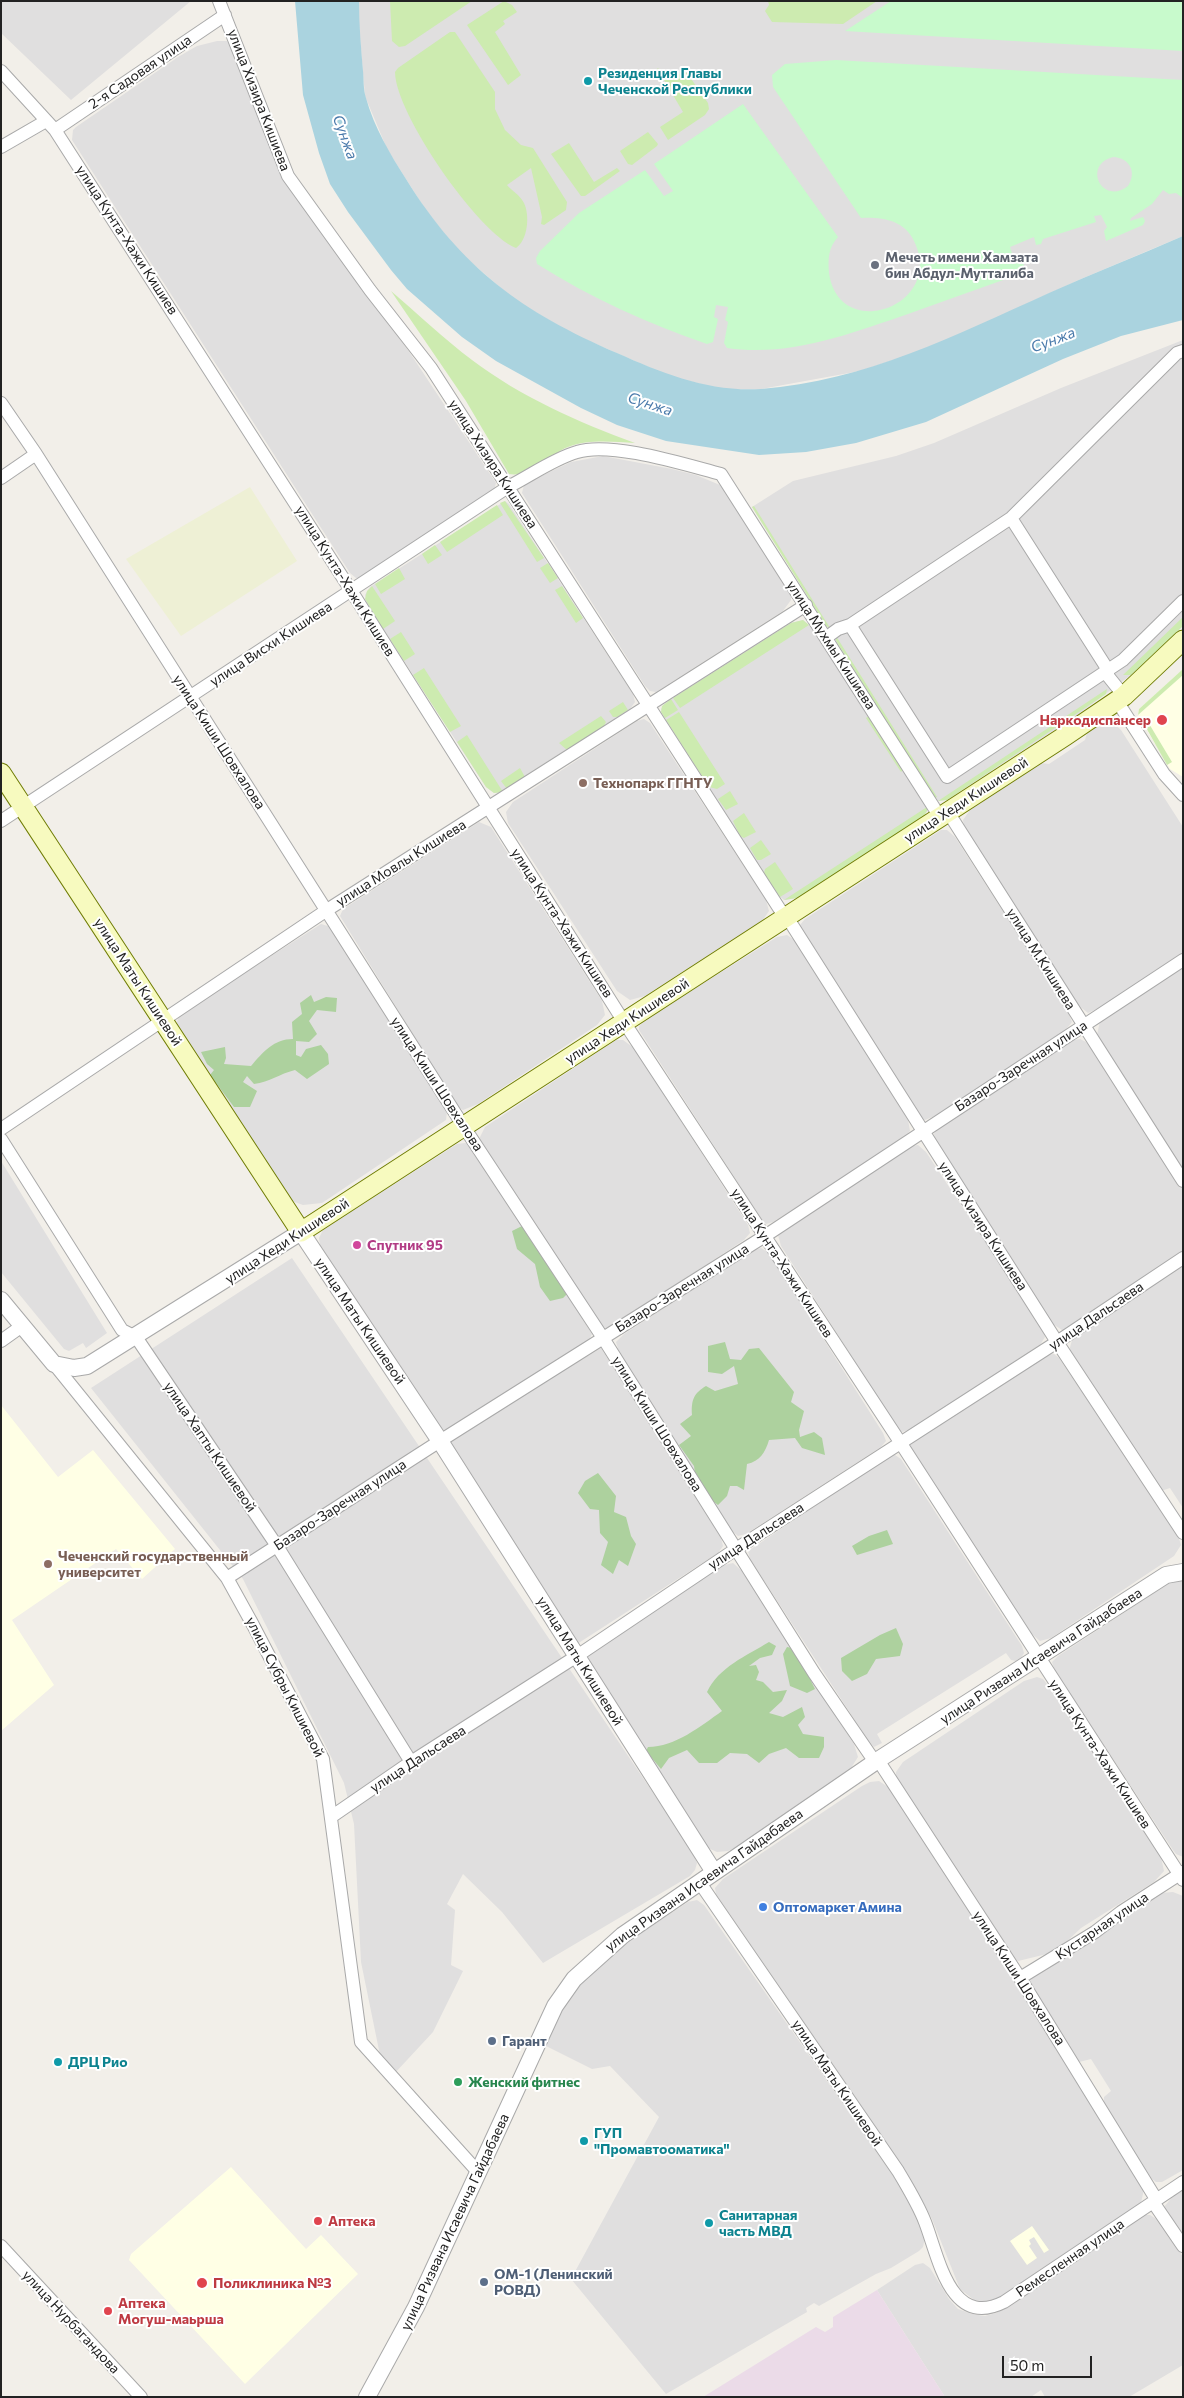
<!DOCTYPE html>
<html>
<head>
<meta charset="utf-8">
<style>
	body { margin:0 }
	#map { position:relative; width:1184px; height:2398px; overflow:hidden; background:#f2efe9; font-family:Commissioner,sans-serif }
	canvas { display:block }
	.frame { position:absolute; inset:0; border:2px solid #222; pointer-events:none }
	.scale { position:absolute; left:1002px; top:2356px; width:90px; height:22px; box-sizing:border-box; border:2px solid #222; border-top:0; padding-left:6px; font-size:15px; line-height:18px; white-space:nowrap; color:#222; -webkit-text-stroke:4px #fff; paint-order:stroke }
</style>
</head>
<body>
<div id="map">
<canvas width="1184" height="2398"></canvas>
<div class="frame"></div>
<div class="scale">50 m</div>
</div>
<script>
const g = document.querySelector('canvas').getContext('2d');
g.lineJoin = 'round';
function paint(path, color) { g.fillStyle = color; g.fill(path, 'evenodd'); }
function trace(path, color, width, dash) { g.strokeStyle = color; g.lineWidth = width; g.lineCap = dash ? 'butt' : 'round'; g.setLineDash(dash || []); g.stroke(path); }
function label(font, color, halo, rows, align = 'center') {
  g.font = font + ' Commissioner,sans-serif'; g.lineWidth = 4; g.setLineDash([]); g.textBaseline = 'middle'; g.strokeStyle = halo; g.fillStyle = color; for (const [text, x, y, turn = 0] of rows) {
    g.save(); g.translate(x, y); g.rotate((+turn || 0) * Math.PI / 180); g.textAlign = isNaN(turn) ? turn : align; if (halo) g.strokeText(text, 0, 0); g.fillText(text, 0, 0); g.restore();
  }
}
const residential = new Path2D(`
	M 1,1 L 191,1 L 71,100 L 1,33 Z
	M 359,1 L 1183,1 L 1183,236 L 1081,279 L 930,348 L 860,371 L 761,389 L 721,389 L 669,376 L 573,334 L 516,301 L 458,251 L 425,209 L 387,149 L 365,96 L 359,25 Z
	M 217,41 L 227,41 L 233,46 L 278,163 L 340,255 L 410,353 L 496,483 L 494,491 L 360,578 L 356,578 L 350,573 L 72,140 L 73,130 L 76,127 L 178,57 L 197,46 Z
	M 1183,340 L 1183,626 L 1131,675 L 1076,716 L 947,800 L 938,801 L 752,507 L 793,481 L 896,456 L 934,443 L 1061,388 Z
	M 603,456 L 672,469 L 696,475 L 720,485 L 726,491 L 791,593 L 791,600 L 783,611 L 656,692 L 650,691 L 645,686 L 522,493 L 524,485 L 530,481 L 571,462 Z
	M 505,501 L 509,504 L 633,694 L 635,702 L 630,709 L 498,793 L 494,793 L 486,787 L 367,604 L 365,595 L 370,587 Z
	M 803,620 L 811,627 L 926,805 L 927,811 L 924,816 L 797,898 L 784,900 L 777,894 L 663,715 L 661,709 L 664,704 L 791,623 Z
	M 644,719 L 650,723 L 766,900 L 769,911 L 762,921 L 645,996 L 630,1000 L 617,991 L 508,823 L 506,812 L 513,802 L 637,721 Z
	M 1111,721 L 1121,730 L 1183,827 L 1183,953 L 1099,1008 L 1088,1013 L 1078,1005 L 964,826 L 963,820 L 970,810 L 1041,763 L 1049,764 L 1085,740 L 1087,733 L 1098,725 Z
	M 479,822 L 491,827 L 602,1001 L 605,1015 L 597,1025 L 478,1104 L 463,1110 L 457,1106 L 340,916 L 343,909 Z
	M 941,830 L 947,830 L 955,837 L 1068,1012 L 1072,1022 L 1064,1032 L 935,1116 L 925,1120 L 920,1118 L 800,929 L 800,925 L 805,919 Z
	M 321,924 L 331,927 L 447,1112 L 446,1120 L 322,1203 L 303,1205 L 292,1201 L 178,1028 L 177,1022 L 179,1015 Z
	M 787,935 L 796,941 L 908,1120 L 910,1131 L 902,1140 L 773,1222 L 766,1224 L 762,1220 L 639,1030 L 639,1026 L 645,1020 L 777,937 Z
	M 1183,967 L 1183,1172 L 1097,1035 L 1100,1021 Z
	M 1080,1039 L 1086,1042 L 1092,1048 L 1183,1190 L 1183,1253 L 1067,1330 L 1062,1330 L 1053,1324 L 937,1145 L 934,1134 L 937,1129 L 1072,1040 Z
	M 616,1040 L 623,1040 L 634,1048 L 748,1225 L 750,1233 L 744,1240 L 613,1326 L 606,1328 L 602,1327 L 479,1139 L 485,1127 Z
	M 465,1143 L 471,1144 L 592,1334 L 589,1340 L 449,1429 L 443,1430 L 437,1427 L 320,1245 L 319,1238 L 323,1230 L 457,1144 Z
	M 918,1145 L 926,1152 L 1043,1329 L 1045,1337 L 1040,1345 L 909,1430 L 902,1432 L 897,1427 L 781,1246 L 778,1235 L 781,1231 L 912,1146 Z
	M 1,1161 L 107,1333 L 86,1348 L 83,1343 L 69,1351 L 64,1349 L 1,1272 Z
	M 761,1248 L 769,1253 L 883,1433 L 886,1441 L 881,1447 L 746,1534 L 738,1536 L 732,1531 L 619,1352 L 616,1342 L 624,1334 L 752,1251 Z
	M 292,1258 L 693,1852 L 697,1863 L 695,1870 L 690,1876 L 543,1963 L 502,1912 L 463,1874 L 447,1904 L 455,1910 L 451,1965 L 463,1971 L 433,2032 L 395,2073 L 381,2060 L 361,1962 L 354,1824 L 344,1783 L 243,1579 L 91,1388 Z
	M 1183,1264 L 1183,1508 L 1170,1488 L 1161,1491 L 1069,1351 L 1072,1340 L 1077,1335 Z
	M 601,1348 L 721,1538 L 723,1546 L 718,1553 L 577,1644 L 449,1440 Z
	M 1054,1354 L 1059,1358 L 1177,1532 L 1181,1545 L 1174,1556 L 1051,1638 L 1040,1641 L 1032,1634 L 910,1450 L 909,1444 L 1046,1355 Z
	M 891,1455 L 895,1455 L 901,1459 L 1022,1646 L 1024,1653 L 1021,1658 L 1016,1661 L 1011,1660 L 1006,1653 L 877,1734 L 882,1743 L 874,1747 L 869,1742 L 750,1559 L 748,1551 Z
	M 733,1563 L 742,1571 L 854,1744 L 858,1757 L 851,1768 L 737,1847 L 728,1851 L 717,1852 L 708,1848 L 584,1657 L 720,1566 Z
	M 1183,1580 L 1183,1857 L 1176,1854 L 1173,1850 L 1055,1671 L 1052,1662 L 1058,1656 L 1169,1583 Z
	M 1037,1677 L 1043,1679 L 1047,1684 L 1161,1857 L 1164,1871 L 1154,1882 L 1081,1928 L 1062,1946 L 1047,1954 L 1018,1961 L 1011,1958 L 896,1777 L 896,1772 L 903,1762 L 1024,1681 Z
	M 879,1781 L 891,1789 L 1088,2094 L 1144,2189 L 1141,2203 L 1002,2297 L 984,2302 L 974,2300 L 960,2289 L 932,2219 L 904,2168 L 716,1894 L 715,1888 L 723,1879 L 862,1786 L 870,1782 Z
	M 1173,1892 L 1183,1896 L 1183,2170 L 1162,2182 L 1156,2182 L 1152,2179 L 1104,2106 L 1104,2097 L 1111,2091 L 1091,2059 L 1079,2062 L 1027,1981 L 1161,1893 Z
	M 697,1900 L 704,1905 L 892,2174 L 914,2211 L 925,2238 L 923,2247 L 919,2251 L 891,2268 L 876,2274 L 819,2306 L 814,2303 L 806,2308 L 807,2312 L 666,2394 L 571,2279 L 659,2117 L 610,2066 L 592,2069 L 544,2045 L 561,2010 L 579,1983 L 627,1942 L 688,1902 Z
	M 1183,2190 L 1183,2239 L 1166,2214 L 1164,2207 L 1173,2196 Z
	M 1145,2215 L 1150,2215 L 1158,2220 L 1183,2257 L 1183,2365 L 1129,2397 L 1045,2397 L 1041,2390 L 1031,2397 L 945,2397 L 877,2290 L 915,2265 L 923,2263 L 930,2268 L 949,2299 L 958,2309 L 972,2314 L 985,2316 L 996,2313 Z`);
const industrial = new Path2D(`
	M 877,2290 L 945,2397 L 703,2397 L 816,2327 L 825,2332 L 833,2327 L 833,2317 Z`);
const education = new Path2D(`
	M 1183,669 L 1183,777 L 1170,769 L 1138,715 L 1139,709 Z
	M 1,1405 L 58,1477 L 93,1450 L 175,1549 L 142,1579 L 116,1549 L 12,1620 L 54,1685 L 1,1731 Z
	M 231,2167 L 306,2249 L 321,2235 L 358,2274 L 245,2384 L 129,2260 L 131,2254 Z
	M 1032,2226 L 1049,2250 L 1044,2253 L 1034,2237 L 1029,2240 L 1031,2244 L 1029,2246 L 1037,2258 L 1027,2265 L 1010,2241 Z`);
const farmland = new Path2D(`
	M 250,487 L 297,561 L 181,636 L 126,559 Z`);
const grass = new Path2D(`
	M 390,1 L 472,1 L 405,46 L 399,47 L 392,41 Z
	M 504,1 L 512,5 L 517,12 L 503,21 L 505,24 L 495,32 L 521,75 L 508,85 L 467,25 Z
	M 768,1 L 877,1 L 843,24 L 772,22 L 765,11 L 769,5 Z
	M 450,32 L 455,32 L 495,92 L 495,109 L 505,130 L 521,145 L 533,148 L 567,202 L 566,210 L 544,225 L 541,224 L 542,217 L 531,168 L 507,185 C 512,191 520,195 524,203 C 530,215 528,240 516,248 C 478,233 395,113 395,72 L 398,68 Z
	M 657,68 L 674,75 L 687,73 L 708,103 L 709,109 L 705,115 L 668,140 L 660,127 L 683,112 Z
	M 648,132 L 658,144 L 657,146 L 632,165 L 628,164 L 620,151 Z
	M 569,143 L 594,182 L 617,168 L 620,171 L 585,196 L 581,196 L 551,154 Z
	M 391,291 C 418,314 444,339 472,360 C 521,397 578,422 635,443 C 613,442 589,439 568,447 C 550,454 530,478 509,474 L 466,401 Z
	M 505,501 L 544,558 L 537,562 L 500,503 Z
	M 497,505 L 503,515 L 447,552 L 440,542 Z
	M 754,506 L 830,628 L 826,626 L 752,507 Z
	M 435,545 L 442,555 L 428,564 L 422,554 Z
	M 548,563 L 558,578 L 550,583 L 540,568 Z
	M 399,568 L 405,579 L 381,594 L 375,584 Z
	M 372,586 L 395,621 L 383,629 L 365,599 L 367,591 Z
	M 562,586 L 583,618 L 576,623 L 555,590 Z
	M 1183,617 L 1183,626 L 1131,675 L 1123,675 Z
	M 803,620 L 809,625 L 680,708 L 673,698 L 791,623 Z
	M 401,632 L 415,654 L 404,661 L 390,639 Z
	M 836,636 L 937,797 L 935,798 L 836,641 Z
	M 424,668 L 461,726 L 450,732 L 413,675 Z
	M 1183,669 L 1183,675 L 1138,715 L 1139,709 Z
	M 1107,689 L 1106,694 L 947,800 L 938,801 Z
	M 671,699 L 678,710 L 665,718 L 661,712 L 662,706 Z
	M 623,702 L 628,710 L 617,717 L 613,717 L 609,711 Z
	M 679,712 L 725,784 L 717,789 L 709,787 L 666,720 Z
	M 601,716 L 606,722 L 604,726 L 567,750 L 559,743 Z
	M 869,716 L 903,770 L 901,772 L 866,718 Z
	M 1148,722 L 1172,762 L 1167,765 L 1144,724 Z
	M 467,735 L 503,792 L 494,793 L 486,787 L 457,742 Z
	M 520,768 L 525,777 L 507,789 L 501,781 Z
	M 730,791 L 738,804 L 726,810 L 718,799 Z
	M 927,807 L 927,811 L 924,816 L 797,898 L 784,900 Z
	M 744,813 L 756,832 L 744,838 L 740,836 L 733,821 Z
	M 761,840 L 771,854 L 761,860 L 757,860 L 750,848 Z
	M 775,862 L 793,889 L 780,897 L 764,873 L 765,869 Z`);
const forest = new Path2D(`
	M 311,995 L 314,1002 L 326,997 L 337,998 L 336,1012 L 317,1010 L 309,1021 L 317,1034 L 309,1042 L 296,1041 L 296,1055 L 301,1057 L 306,1049 L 321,1045 L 328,1054 L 329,1064 L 307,1079 L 295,1070 C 279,1074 270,1082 254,1084 L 247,1076 L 243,1082 L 257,1091 L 250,1107 L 234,1107 L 210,1075 L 214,1070 L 207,1064 L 201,1052 L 225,1047 L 226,1058 L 224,1064 L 251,1066 C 263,1052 274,1039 293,1039 L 292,1022 L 302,1014 L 300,1003 Z
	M 526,1224 L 569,1292 L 563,1298 L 550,1301 L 540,1287 L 535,1264 L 517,1249 L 512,1231 Z
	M 725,1342 L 730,1359 L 741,1360 L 749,1349 L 759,1348 L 794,1392 L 791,1402 L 804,1411 L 799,1430 L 800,1437 L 814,1432 L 822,1438 L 825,1455 L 802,1448 L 795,1438 L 769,1440 C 765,1453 760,1461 747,1464 L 744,1490 L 737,1486 L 730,1486 L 727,1496 L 718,1505 L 709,1498 L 696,1481 L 694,1466 L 679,1445 L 691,1436 L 680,1424 L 692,1415 C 691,1400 694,1393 706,1386 L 715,1391 L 738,1384 L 734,1366 L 722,1374 L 708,1372 L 708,1346 Z
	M 598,1473 L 616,1496 L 614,1512 L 626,1517 L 631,1536 L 636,1544 L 628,1566 L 619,1560 L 613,1574 L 601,1565 L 608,1542 L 600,1533 L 599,1510 L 590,1509 L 578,1493 L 585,1481 Z
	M 887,1530 L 893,1544 L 857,1555 L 852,1546 L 869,1536 Z
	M 896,1628 L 903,1644 L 900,1656 L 876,1659 L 867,1674 L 852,1681 L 842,1671 L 841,1658 L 880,1635 Z
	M 769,1642 L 776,1646 L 772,1655 L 760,1658 L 749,1666 L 756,1665 L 759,1672 L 756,1680 L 763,1682 L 773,1692 L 787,1690 L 782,1701 L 769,1713 L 783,1717 L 802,1707 L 805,1717 L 798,1725 L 803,1734 L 824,1737 L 824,1747 L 819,1758 L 799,1758 L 786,1748 L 769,1754 L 759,1763 L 747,1754 L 730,1753 L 717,1763 L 699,1763 L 687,1750 L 669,1758 L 661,1769 L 646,1751 L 648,1747 C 675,1747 701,1726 722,1711 L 707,1692 C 719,1667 746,1656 769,1642 Z
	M 787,1647 L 792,1648 L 812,1675 L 811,1681 L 815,1689 L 807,1693 L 790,1686 L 783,1654 Z`);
const park = new Path2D(`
	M 891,1 L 1183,1 L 1183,51 L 845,31 Z
	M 836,60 L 1183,80 L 1183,198 L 1176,193 L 1169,194 L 1163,190 L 1152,204 L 1131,218 L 1130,221 L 1143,217 L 1145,221 L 1143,225 L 1106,241 L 1104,231 L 1107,227 L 1101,215 L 1094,216 L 1096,222 L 1043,239 L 1041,244 L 1036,245 L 1034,237 L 1010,247 L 1014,260 L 1021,257 L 1026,272 C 986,286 947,300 908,314 C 849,334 791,357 727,348 L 724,343 L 728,322 L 725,320 L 728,307 L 716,305 L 714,317 L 718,319 L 713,342 L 707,344 C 647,323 591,298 537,264 L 536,258 L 540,251 L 579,213 L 645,170 L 664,196 L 673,191 L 654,164 L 743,104 L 838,237 C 828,248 828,259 829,273 C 839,344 946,306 914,241 C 904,220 882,217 861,218 L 773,87 L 772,75 L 785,64 ZM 1113,157 C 1130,158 1137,172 1128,186 C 1102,206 1082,165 1113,157 Z`);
const water = new Path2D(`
	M 295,1 L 359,1 C 359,25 361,48 363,71 C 364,79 363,89 366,98 C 374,127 390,154 406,179 C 461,268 522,312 617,353 C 664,374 709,392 761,389 C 865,381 956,335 1049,293 C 1093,273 1138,256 1183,236 L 1183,320 L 1121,336 L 1063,359 L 926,422 L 856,443 L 806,452 L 759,455 L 666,441 L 617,425 L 581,408 L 496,361 L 462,337 L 407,289 L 391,270 L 348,212 L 330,184 L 319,153 L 303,95 Z`);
const minor = new Path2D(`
	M 219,1 L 288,176 L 370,290 L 431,368 L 786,919
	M 1,71 L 55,130 L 352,592 L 624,1022 L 900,1442 L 1183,1880
	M 55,130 L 225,15
	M 1,147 L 46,121
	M 1183,351 L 1177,353 L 1011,518 L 850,625 L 947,777 L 1123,660 L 1183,601
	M 1,403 L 36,454 L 464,1127 L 603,1338 L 814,1673 L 875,1762
	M 1,478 L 36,454
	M 1011,518 L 1108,670 L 1108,676 L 1124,696
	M 827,637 L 838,629 L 850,625
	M 1117,701 L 1164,774 L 1183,795
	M 948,812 L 1183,1181
	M 1,821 L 508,487 C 530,476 553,459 577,452 C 611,441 686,465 721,474 L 940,817
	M 787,917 L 1057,1342 L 1183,1533
	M 1,1129 L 327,910 L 806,605
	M 1,1139 L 122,1330 L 136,1337 L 277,1546 L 411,1762
	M 1,1341 L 22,1326
	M 54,1364 L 227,1578 L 253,1625 L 323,1759 L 361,2042 L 478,2172
	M 227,1578 L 440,1441 L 765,1236 L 1183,960
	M 878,1760 L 1020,1978 L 1156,2199
	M 331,1817 L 411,1762 L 577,1656 L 736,1549 L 1057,1342 L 1183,1258
	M 700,1883 L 898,2171 C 908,2188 918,2204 925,2222 C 939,2258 950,2329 1004,2302 L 1183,2182
	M 1020,1978 L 1095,1932 L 1121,1912 L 1183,1872
	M 1153,2202 L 1183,2246
	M 1,2246 L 141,2397`);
const tertiary = new Path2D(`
	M 1,1300 L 54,1364 L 74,1368 L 87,1366 L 301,1232 L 440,1441 L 714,1872
	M 367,2397 L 416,2307 L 542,2034 L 555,2006 L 574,1979 L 623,1935 L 878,1760 L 1166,1575 L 1183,1572`);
const secondary = new Path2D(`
	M 1,773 L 301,1232 L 1065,736 L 1124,696 L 1183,640`);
const markers = [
	[588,81,5,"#0f9aa8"],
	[875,265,5,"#6b7280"],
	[1162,720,6,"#e0444e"],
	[583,783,5,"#8d6e63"],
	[357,1245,5,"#d1479c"],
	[48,1564,5,"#8d6e63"],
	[763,1907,5,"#3f7fe0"],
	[492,2041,5,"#5c6f8a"],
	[58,2062,5,"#0f9aa8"],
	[458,2082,5,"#2e9e5b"],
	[584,2141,5,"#0f9aa8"],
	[318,2221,5,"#e0444e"],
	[709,2223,5,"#0f9aa8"],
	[484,2282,5,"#5c6f8a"],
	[202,2283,6,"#e0444e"],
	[108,2311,5,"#e0444e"]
];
const streetNames = [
	["2-я Садовая улица",140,72,-34],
	["улица Хизира Кишиева",259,100,69],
	["улица Кунта-Хажи Кишиев",127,240,57],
	["улица Хизира Кишиева",493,464,57],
	["улица Кунта-Хажи Кишиев",345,581,58],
	["улица Висхи Кишиева",271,644,-33],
	["улица Мухмы Кишиева",831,645,57],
	["улица Киши Шовхалова",219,742,57],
	["улица Хеди Кишиевой",966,800,-33],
	["улица Мовлы Кишиева",401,863,-32],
	["улица Кунта-Хажи Кишиев",562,923,57],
	["улица М.Кишиева",1041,959,58],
	["улица Маты Кишиевой",138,982,57],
	["улица Хеди Кишиевой",627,1021,-33],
	["Базаро-Заречная улица",1021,1066,-33],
	["улица Киши Шовхалова",437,1084,57],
	["улица Хизира Кишиева",983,1226,57],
	["улица Хеди Кишиевой",287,1241,-33],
	["улица Кунта-Хажи Кишиев",782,1263,57],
	["Базаро-Заречная улица",682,1288,-32],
	["улица Дальсаева",1096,1316,-34],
	["улица Маты Кишиевой",360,1321,56],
	["улица Киши Шовхалова",657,1424,58],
	["улица Хапты Кишиевой",210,1447,56],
	["Базаро-Заречная улица",340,1505,-33],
	["улица Дальсаева",756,1536,-33],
	["улица Ризвана Исаевича Гайдабаева",1041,1656,-33],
	["улица Маты Кишиевой",580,1661,58],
	["улица Субры Кишиевой",285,1687,63],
	["улица Кунта-Хажи Кишиев",1100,1754,57],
	["улица Дальсаева",418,1759,-33],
	["улица Ризвана Исаевича Гайдабаева",704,1880,-35],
	["Кустарная улица",1102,1926,-34],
	["улица Киши Шовхалова",1019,1978,57],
	["улица Маты Кишиевой",837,2083,56],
	["улица Ризвана Исаевича Гайдабаева",455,2222,-65],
	["Ремесленная улица",1070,2258,-34],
	["улица Нурбагандова",71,2322,47]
];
const cultureNames = [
	["Резиденция Главы",598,73],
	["Чеченской Республики",598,89],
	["ДРЦ Рио",68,2062],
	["ГУП",594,2133],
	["\"Промавтооматика\"",594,2149],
	["Санитарная",719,2215],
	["часть МВД",719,2231]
];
const worshipNames = [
	["Мечеть имени Хамзата",885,257],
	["бин Абдул-Мутталиба",885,273]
];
const healthNames = [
	["Наркодиспансер",1151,720,"right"],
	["Аптека",328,2221],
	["Поликлиника №3",213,2283],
	["Аптека",118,2303],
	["Могуш-маьрша",118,2319]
];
const educationNames = [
	["Технопарк ГГНТУ",593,783],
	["Чеченский государственный",58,1556],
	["университет",58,1572]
];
const hotelNames = [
	["Спутник 95",367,1245]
];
const shopNames = [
	["Оптомаркет Амина",773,1907]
];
const serviceNames = [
	["Гарант",502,2041],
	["ОМ-1 (Ленинский",494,2274],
	["РОВД)",494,2290]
];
const leisureNames = [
	["Женский фитнес",468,2082]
];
const waterNames = [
	["Сунжа",345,137,70],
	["Сунжа",1053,340,-21],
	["Сунжа",650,404,18]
];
paint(residential, '#e0dfdf');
paint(industrial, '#ebdbe8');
paint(education, '#ffffe5');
paint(farmland, '#eef0d5');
paint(grass, '#cdebb0');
paint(forest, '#add19e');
paint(park, '#c8facc');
paint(water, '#aad3df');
trace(minor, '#a9a9a9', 14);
trace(tertiary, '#a9a9a9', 18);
trace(secondary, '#707d05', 21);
trace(minor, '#fff', 12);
trace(tertiary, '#fff', 16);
trace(secondary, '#f7fabf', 19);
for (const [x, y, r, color] of markers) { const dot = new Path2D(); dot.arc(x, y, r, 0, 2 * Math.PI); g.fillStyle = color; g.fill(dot); trace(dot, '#fff', 2); }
label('14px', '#222', '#fff', streetNames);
label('bold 14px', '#0d838f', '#fff', cultureNames, 'left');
label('bold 14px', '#5b616d', '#fff', worshipNames, 'left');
label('bold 14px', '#be3a42', '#fff', healthNames, 'left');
label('bold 14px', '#785e54', '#fff', educationNames, 'left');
label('bold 14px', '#b23c85', '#fff', hotelNames, 'left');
label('bold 14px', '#366cbe', '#fff', shopNames, 'left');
label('bold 14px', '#4e5e75', '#fff', serviceNames, 'left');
label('bold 14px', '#27864d', '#fff', leisureNames, 'left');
label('italic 15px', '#4a7aab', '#fff', waterNames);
</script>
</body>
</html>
